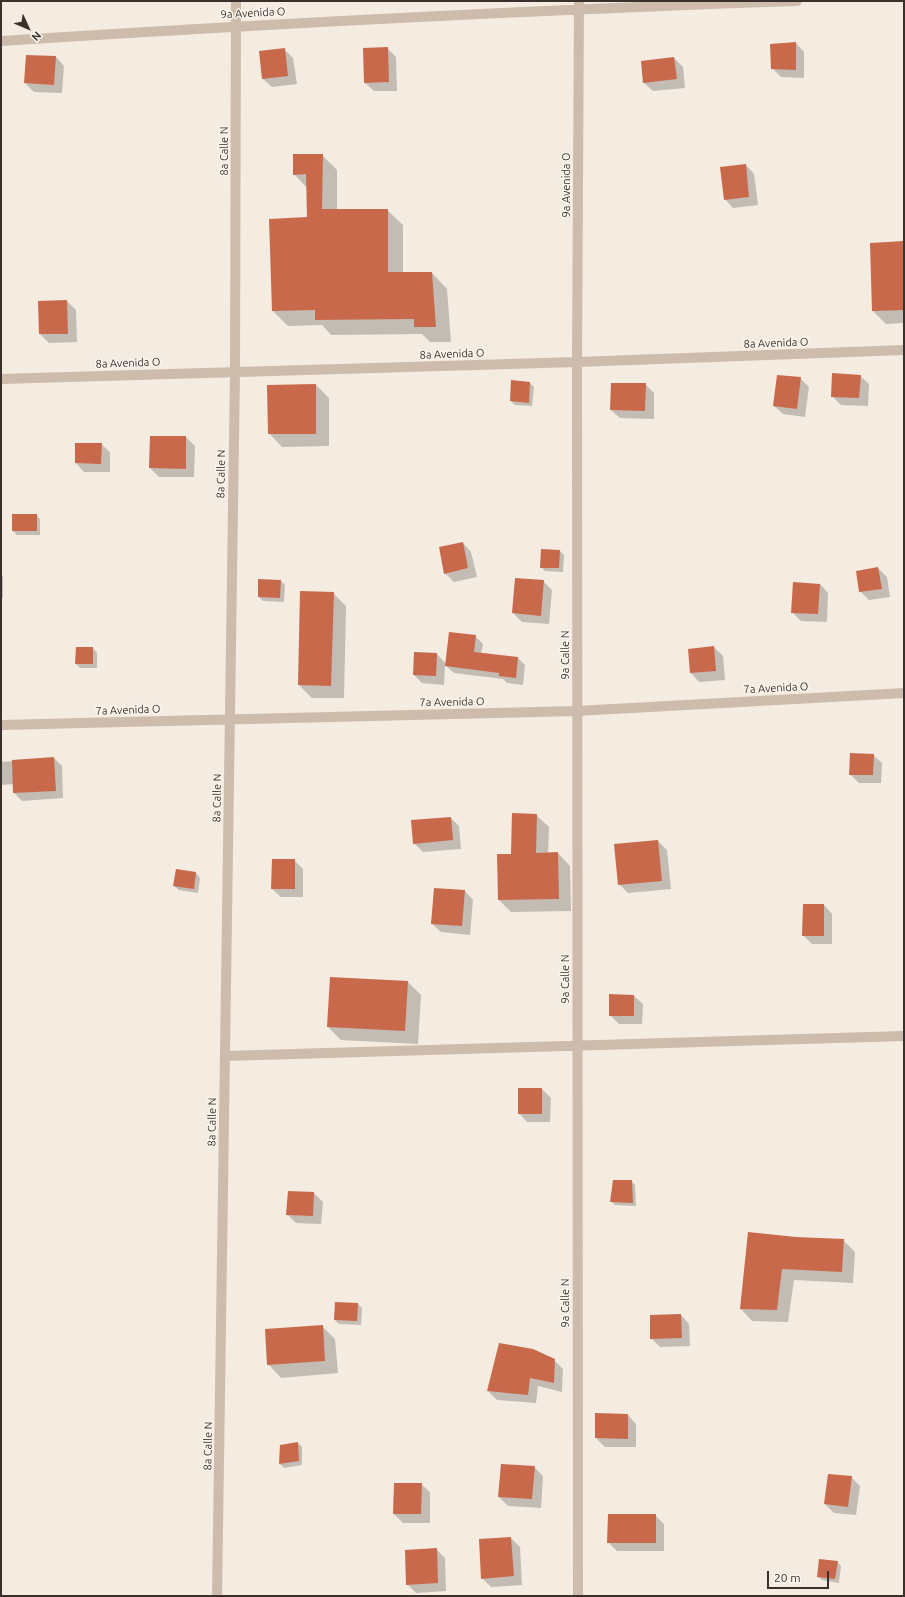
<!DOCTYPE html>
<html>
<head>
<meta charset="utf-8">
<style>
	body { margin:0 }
	#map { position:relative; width:905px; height:1597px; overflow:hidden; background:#f4ebe1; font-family:Ubuntu,sans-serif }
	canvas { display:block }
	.frame { position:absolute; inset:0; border:2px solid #3b302b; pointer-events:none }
	.north { position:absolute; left:8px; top:8px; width:40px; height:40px; -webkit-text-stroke:3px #fbf5ee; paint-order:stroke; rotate:134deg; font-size:11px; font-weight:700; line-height:16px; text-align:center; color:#3b302b }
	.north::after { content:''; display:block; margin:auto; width:14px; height:18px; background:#3b302b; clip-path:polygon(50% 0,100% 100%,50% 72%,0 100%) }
	.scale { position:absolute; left:767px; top:1571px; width:62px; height:18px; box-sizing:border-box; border:2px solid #3b302b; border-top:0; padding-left:5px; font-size:12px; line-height:14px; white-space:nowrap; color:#3b302b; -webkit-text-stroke:3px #fbf5ee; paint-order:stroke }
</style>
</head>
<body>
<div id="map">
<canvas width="905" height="1597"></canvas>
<div class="frame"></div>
<div class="north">N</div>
<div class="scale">20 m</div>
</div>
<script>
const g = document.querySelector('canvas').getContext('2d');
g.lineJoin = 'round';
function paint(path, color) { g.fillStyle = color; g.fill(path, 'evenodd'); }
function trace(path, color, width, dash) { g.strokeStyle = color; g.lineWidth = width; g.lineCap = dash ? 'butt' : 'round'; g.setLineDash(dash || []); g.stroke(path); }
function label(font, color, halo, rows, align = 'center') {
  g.font = font + ' Ubuntu,sans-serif'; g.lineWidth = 3; g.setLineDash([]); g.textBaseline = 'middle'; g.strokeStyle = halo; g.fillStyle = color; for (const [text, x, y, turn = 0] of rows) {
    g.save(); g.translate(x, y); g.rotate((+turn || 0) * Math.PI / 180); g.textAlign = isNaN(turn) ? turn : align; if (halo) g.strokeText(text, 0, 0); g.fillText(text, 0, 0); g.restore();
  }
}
const shadow = new Path2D(`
	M 796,43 L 804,52 L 804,78 L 781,77 L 772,68 Z
	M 387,48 L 396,57 L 397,91 L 374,91 L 365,83 Z
	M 284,49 L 293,58 L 297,84 L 272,87 L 263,79 Z
	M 56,57 L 64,66 L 62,93 L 34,92 L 25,83 Z
	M 674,58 L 683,67 L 685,88 L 653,91 L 644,83 Z
	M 322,155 L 337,170 L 337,210 L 387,210 L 403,225 L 403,273 L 432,273 L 447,289 L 451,342 L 430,342 L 422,334 L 331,335 L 322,325 L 288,326 L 273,311 L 270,220 L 308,218 L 307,188 L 294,174 Z
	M 746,165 L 754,174 L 758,205 L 733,208 L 725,199 Z
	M 904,242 L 904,323 L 886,324 L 873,311 Z
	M 67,301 L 76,310 L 77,342 L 49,343 L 40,334 Z
	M 860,376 L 869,384 L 868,406 L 841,405 L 832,396 Z
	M 800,378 L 809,387 L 805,417 L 783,414 L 774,406 Z
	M 530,383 L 534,387 L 532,406 L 515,405 L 511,401 Z
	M 645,384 L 654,393 L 654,419 L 620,418 L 611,410 Z
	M 316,385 L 329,398 L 329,446 L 282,447 L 269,433 Z
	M 151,437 L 186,437 L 195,446 L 194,477 L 159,477 L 150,468 Z
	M 101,444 L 110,452 L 110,472 L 84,472 L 76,463 Z
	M 36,515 L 40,519 L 40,535 L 17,535 L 13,531 Z
	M 463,543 L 471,552 L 477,577 L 454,582 L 445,573 Z
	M 560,551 L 564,555 L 563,572 L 545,571 L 541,567 Z
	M 878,568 L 887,577 L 890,597 L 869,600 L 860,591 Z
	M 1,574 L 3,576 L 3,598 L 1,598 Z
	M 281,581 L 285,585 L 284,602 L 263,601 L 259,597 Z
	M 543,581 L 552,590 L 549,624 L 522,622 L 513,613 Z
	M 820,584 L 828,593 L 827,622 L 801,621 L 792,612 Z
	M 333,593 L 346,606 L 344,698 L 312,698 L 299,685 Z
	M 475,636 L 483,644 L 481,654 L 518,658 L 525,665 L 523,685 L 507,683 L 503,679 L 454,673 L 445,665 L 444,685 L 422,683 L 414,675 L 437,654 L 446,664 Z
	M 714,647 L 723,656 L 725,680 L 699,682 L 691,673 Z
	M 93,648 L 97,653 L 97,668 L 80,668 L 76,664 Z
	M 873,755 L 882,763 L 881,783 L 859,783 L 850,774 Z
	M 54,758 L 62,766 L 63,798 L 22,801 L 14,793 L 14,784 L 1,785 L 1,762 Z
	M 536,815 L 549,827 L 548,854 L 558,853 L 570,866 L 571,911 L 511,912 L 499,900 L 512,855 Z
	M 451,818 L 459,826 L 461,849 L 423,852 L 414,843 Z
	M 658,841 L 667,850 L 671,889 L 628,893 L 619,884 Z
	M 294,860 L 303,869 L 303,897 L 281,897 L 272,889 Z
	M 196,873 L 200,878 L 198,893 L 179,890 L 174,886 Z
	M 465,891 L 473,900 L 470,935 L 441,932 L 432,924 Z
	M 824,905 L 832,914 L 832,944 L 812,944 L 803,935 Z
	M 408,982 L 421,995 L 418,1044 L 341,1040 L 328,1027 Z
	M 634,996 L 643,1004 L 642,1024 L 619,1024 L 610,1015 Z
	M 542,1089 L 551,1098 L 550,1122 L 527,1122 L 519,1113 Z
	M 631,1181 L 635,1185 L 636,1206 L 615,1205 L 611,1201 Z
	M 314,1193 L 323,1202 L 321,1224 L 296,1223 L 287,1214 Z
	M 796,1238 L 843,1240 L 855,1252 L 853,1283 L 794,1280 L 788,1322 L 752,1321 L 741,1309 Z
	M 336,1303 L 358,1304 L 362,1308 L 361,1325 L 339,1324 L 335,1320 Z
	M 681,1315 L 689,1324 L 690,1346 L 660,1347 L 651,1338 Z
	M 322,1326 L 335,1339 L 338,1373 L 281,1378 L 268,1364 Z
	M 554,1360 L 563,1369 L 562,1392 L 538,1386 L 536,1403 L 497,1400 L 488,1391 Z
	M 596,1414 L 628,1415 L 636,1424 L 636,1447 L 605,1447 L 596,1438 Z
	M 298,1443 L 302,1447 L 302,1465 L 284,1468 L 280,1464 L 281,1446 Z
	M 534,1467 L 543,1476 L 541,1508 L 508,1506 L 499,1497 Z
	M 851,1477 L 860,1486 L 856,1515 L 834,1513 L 825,1504 Z
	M 421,1484 L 430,1492 L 430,1523 L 403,1523 L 394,1514 Z
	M 655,1515 L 664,1524 L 664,1551 L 617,1551 L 608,1542 Z
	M 511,1538 L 520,1547 L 522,1585 L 491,1587 L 482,1578 Z
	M 436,1549 L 445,1558 L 446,1591 L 416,1593 L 407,1584 Z
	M 837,1562 L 841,1566 L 839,1583 L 822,1580 L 818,1576 Z`);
const building = new Path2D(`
	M 796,42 L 796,70 L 771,69 L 770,44 Z
	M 388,47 L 389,82 L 364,83 L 363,48 Z
	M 285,48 L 288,76 L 262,79 L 259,51 Z
	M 26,55 L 56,56 L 54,85 L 24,83 Z
	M 674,57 L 677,79 L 643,83 L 641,61 Z
	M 293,154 L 323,154 L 322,209 L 388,209 L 388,272 L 432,272 L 436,327 L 414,327 L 414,319 L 315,320 L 315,310 L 272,311 L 269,219 L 307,217 L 306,174 L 293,175 Z
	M 746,164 L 749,197 L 724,200 L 720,167 Z
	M 904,241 L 904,310 L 872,311 L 870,243 Z
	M 67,300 L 68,334 L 39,334 L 38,301 Z
	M 832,373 L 861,375 L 859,398 L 831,397 Z
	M 777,375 L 801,377 L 797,409 L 773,406 Z
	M 511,380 L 530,382 L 529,403 L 510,401 Z
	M 611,383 L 646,383 L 645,411 L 610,410 Z
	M 316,384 L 316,434 L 268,434 L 267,385 Z
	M 150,436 L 186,436 L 186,469 L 149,468 Z
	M 75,443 L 102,443 L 101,464 L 75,463 Z
	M 12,514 L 37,514 L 37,531 L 12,531 Z
	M 463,542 L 468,568 L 444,574 L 439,547 Z
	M 541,549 L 560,550 L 559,568 L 540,568 Z
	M 878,567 L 882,589 L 859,592 L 856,571 Z
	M 515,578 L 544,580 L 541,616 L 512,613 Z
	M 258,579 L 281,580 L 280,598 L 258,597 Z
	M 793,582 L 820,584 L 818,614 L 791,613 Z
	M 300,591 L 334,592 L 331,686 L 298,685 Z
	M 449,632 L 476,635 L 474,652 L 518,657 L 516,678 L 499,676 L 499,673 L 445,666 Z
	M 714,646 L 716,671 L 690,673 L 688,649 Z
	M 76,647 L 93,647 L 93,664 L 75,664 Z
	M 414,652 L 437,653 L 436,676 L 413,675 Z
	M 850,753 L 874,754 L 873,775 L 849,775 Z
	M 54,757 L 56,791 L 13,793 L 12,760 Z
	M 512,813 L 537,814 L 536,853 L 558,852 L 559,899 L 498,900 L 497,854 L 511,854 Z
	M 451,817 L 453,840 L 413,844 L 411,820 Z
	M 658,840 L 662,881 L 618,885 L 614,844 Z
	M 272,859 L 295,859 L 295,889 L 271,889 Z
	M 176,869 L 196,872 L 194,889 L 173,886 Z
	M 434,888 L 465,890 L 462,926 L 431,924 Z
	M 803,904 L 824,904 L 824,936 L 802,936 Z
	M 330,977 L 408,981 L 405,1031 L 327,1027 Z
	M 609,994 L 634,995 L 634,1016 L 609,1016 Z
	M 518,1088 L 542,1088 L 542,1114 L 518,1114 Z
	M 613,1180 L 632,1180 L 633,1203 L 610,1202 Z
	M 288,1191 L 314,1192 L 313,1216 L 286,1215 Z
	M 748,1232 L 796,1237 L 844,1239 L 842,1272 L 782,1269 L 777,1310 L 740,1309 Z
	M 335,1302 L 358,1303 L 357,1321 L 334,1320 Z
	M 681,1314 L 682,1338 L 650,1339 L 650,1315 Z
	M 323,1325 L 325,1361 L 267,1365 L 265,1329 Z
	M 499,1343 L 533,1349 L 555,1359 L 554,1383 L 530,1378 L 528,1395 L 487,1391 Z
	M 595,1413 L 628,1414 L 628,1439 L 595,1438 Z
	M 298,1442 L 299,1461 L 279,1464 L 280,1445 Z
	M 501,1464 L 535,1466 L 532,1499 L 498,1497 Z
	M 828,1474 L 852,1476 L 848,1507 L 824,1504 Z
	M 394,1483 L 422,1483 L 421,1514 L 393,1514 Z
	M 608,1514 L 656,1514 L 656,1543 L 607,1543 Z
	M 511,1537 L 514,1576 L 481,1579 L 479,1539 Z
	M 437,1548 L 438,1583 L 406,1585 L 405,1550 Z
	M 819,1559 L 838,1561 L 835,1579 L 817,1577 Z`);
const minor = new Path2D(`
	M 1,41 C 266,24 532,10 797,1
	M 1,379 L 577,362 L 904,350
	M 1,725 L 577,711 L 904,693
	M 225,1056 L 904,1036
	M 217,1596 L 235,372 L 236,1
	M 578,1596 L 577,362 L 579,1`);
const streetNames = [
	["9a Avenida O",253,13,-3],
	["8a Calle N",224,151,-90],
	["9a Avenida O",566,185,-90],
	["8a Avenida O",776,343,-2],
	["8a Avenida O",452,354,-2],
	["8a Avenida O",128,363,-2],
	["8a Calle N",221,474,-89],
	["9a Calle N",565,655,-90],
	["7a Avenida O",776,688,-3],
	["7a Avenida O",452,702,-1],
	["7a Avenida O",128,710,-2],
	["8a Calle N",217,798,-89],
	["9a Calle N",565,979,-90],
	["8a Calle N",212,1122,-89],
	["9a Calle N",565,1303,-90],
	["8a Calle N",208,1446,-89]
];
paint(shadow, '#0003');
paint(building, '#c8694b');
trace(minor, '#cdbbac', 10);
label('11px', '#3b302b', '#fbf5ee', streetNames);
</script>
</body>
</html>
